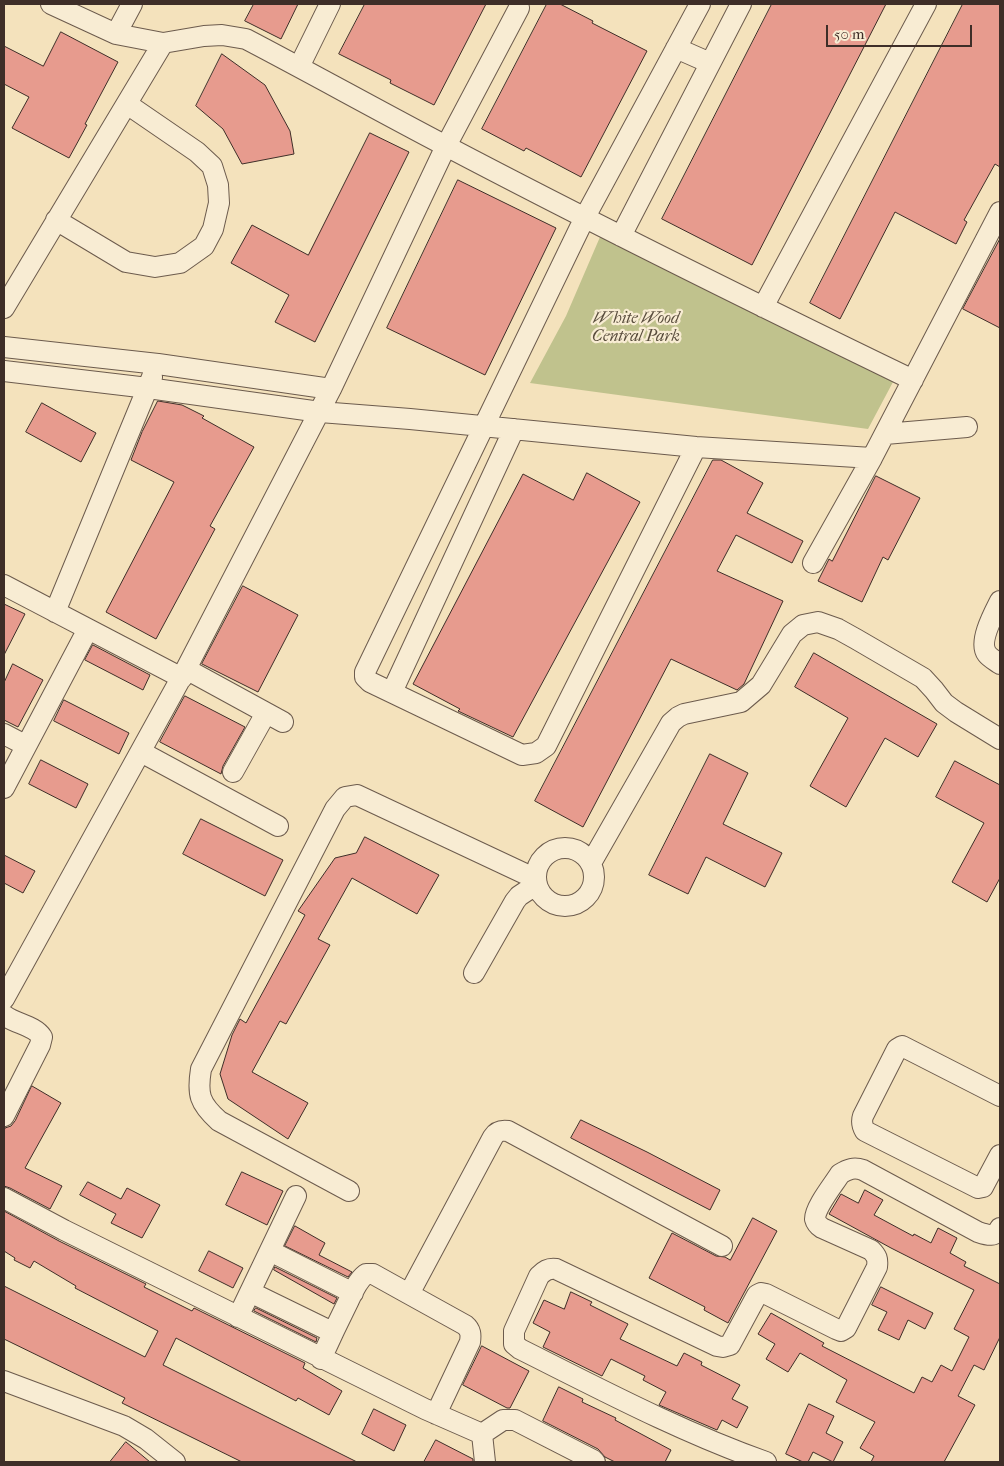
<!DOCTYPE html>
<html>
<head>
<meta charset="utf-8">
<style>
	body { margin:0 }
	#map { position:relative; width:1004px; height:1466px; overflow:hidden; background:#f4e2bc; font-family:"IM FELL French Canon",serif }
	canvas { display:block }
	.frame { position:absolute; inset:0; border:5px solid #3e2e28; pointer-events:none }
	.scale { position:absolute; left:826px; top:25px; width:146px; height:22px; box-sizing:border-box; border:2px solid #3e2e28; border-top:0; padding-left:6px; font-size:15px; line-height:18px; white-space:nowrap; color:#3e2e28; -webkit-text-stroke:4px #f8ecd3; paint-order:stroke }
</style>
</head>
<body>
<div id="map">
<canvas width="1004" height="1466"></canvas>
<div class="frame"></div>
<div class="scale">50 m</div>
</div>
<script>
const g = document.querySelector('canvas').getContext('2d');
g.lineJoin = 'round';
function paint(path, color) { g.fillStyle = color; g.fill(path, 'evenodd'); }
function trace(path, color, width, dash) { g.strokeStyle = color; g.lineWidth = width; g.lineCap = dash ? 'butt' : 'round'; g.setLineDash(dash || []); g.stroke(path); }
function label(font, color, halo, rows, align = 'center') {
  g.font = font + ' "IM FELL French Canon",serif'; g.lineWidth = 4.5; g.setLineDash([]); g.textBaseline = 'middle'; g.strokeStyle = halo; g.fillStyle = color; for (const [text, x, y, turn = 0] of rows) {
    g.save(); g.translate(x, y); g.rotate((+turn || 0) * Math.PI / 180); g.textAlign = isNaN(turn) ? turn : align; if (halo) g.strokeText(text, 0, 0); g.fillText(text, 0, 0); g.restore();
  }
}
const green = new Path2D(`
	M 600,237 L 743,303 L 893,382 L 868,429 L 530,383 L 566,316 Z`);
const building = new Path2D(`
	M 254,4 L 298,4 L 281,39 L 245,21 Z
	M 365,4 L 486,4 L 434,105 L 390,83 L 391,80 L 339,54 Z
	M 547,4 L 560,4 L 593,21 L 592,23 L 647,51 L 581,177 L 526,148 L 524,151 L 482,129 Z
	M 772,4 L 886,4 L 752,265 L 662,219 Z
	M 963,4 L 1000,4 L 1000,167 L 995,164 L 964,220 L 967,222 L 956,244 L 895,212 L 840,319 L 810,303 Z
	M 61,32 L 118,62 L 85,124 L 87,125 L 69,158 L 12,128 L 29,97 L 4,84 L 4,46 L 43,66 Z
	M 222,54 L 265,85 L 290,131 L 294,154 L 242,164 L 223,129 L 196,106 Z
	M 370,133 L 409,152 L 315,342 L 275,322 L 289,295 L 231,263 L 252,225 L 308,255 Z
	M 458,180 L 556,228 L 485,375 L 387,328 Z
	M 1000,239 L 1000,328 L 963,309 Z
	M 158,401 L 182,405 L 204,416 L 202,418 L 254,447 L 210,526 L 215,529 L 156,639 L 106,612 L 174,482 L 131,460 L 142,432 Z
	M 42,403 L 96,433 L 81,462 L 26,432 Z
	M 713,460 L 721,460 L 763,483 L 747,513 L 803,541 L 792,563 L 736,535 L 717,571 L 783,601 L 744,684 L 737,690 L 671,659 L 583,827 L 535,801 Z
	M 587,473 L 640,502 L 513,737 L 458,711 L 460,709 L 413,684 L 523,474 L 573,500 Z
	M 876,476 L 920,498 L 888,560 L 883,557 L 862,602 L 818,581 L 829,559 L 832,561 Z
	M 243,586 L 298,615 L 258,692 L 202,664 Z
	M 4,604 L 25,614 L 4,655 Z
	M 93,645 L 150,675 L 143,690 L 85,660 Z
	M 814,653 L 937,724 L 918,757 L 885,738 L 846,807 L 810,786 L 848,718 L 795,687 Z
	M 13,664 L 43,680 L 18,727 L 4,720 L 4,683 Z
	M 185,696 L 245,727 L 223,766 L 221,774 L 160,742 Z
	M 64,700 L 129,733 L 119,754 L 54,721 Z
	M 710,754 L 748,773 L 723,824 L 782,853 L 765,887 L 706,857 L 688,894 L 649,875 Z
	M 41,760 L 88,784 L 76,808 L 29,784 Z
	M 955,761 L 1000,785 L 1000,878 L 987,902 L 952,882 L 984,823 L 936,797 Z
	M 201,819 L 283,860 L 265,896 L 183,854 Z
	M 365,837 L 439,875 L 417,914 L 352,878 L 318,939 L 330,945 L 286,1024 L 280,1021 L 252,1072 L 308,1103 L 288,1139 L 228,1099 L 220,1074 L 232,1035 L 240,1019 L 246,1023 L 305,915 L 298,911 L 335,858 L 356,853 Z
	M 4,855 L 35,871 L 23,893 L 4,883 Z
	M 32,1086 L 61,1103 L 25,1168 L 62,1186 L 50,1209 L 10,1188 L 4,1186 L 4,1130 L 5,1128 L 11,1126 L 15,1121 Z
	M 581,1120 L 647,1152 L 720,1190 L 710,1210 L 571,1138 Z
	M 242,1172 L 283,1191 L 267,1225 L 226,1205 Z
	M 88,1182 L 121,1199 L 127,1188 L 160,1205 L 142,1238 L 111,1223 L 116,1214 L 80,1195 Z
	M 865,1190 L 883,1200 L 874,1215 L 913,1236 L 914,1234 L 931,1243 L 938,1228 L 957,1238 L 950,1253 L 966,1262 L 964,1266 L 1000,1284 L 1000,1337 L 984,1370 L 974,1365 L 958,1396 L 975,1405 L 944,1462 L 871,1462 L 874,1456 L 860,1448 L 875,1422 L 836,1402 L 847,1380 L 800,1353 L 788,1372 L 766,1359 L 775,1344 L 758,1334 L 771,1313 L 824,1343 L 822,1346 L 914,1393 L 922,1377 L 932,1382 L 941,1365 L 952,1371 L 969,1337 L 954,1329 L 974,1290 L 891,1248 L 829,1214 L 841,1194 L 858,1203 Z
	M 4,1211 L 59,1241 L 146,1284 L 144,1287 L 192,1311 L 194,1308 L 305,1363 L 303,1368 L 342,1391 L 329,1415 L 298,1398 L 296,1401 L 176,1338 L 163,1365 L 357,1462 L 242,1462 L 122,1403 L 125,1398 L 4,1339 L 4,1286 L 145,1357 L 158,1331 L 75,1288 L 76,1286 L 34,1261 L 30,1268 L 14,1260 L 15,1258 L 4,1251 Z
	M 753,1218 L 777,1231 L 728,1323 L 704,1310 L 705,1307 L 649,1278 L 672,1233 L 716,1256 L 725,1257 L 730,1260 Z
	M 295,1226 L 325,1243 L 319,1255 L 352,1272 L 348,1277 L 285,1246 Z
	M 209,1251 L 243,1268 L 233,1288 L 199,1271 Z
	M 275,1267 L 337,1298 L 334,1304 L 274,1270 Z
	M 881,1287 L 933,1313 L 925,1329 L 908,1320 L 899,1340 L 878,1330 L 887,1312 L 872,1305 Z
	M 571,1292 L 592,1302 L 590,1305 L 628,1324 L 620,1339 L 677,1366 L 684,1353 L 702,1362 L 701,1365 L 740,1385 L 732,1399 L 748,1407 L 737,1428 L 722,1420 L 717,1430 L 659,1405 L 666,1392 L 643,1380 L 645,1376 L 611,1359 L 602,1376 L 543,1347 L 550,1332 L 533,1323 L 544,1300 L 564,1309 Z
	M 256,1308 L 317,1338 L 316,1342 L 254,1311 Z
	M 482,1346 L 529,1371 L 510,1408 L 507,1408 L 463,1385 Z
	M 559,1387 L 583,1399 L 582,1402 L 616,1418 L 615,1420 L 671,1450 L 665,1462 L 615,1462 L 605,1457 L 598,1449 L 543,1421 Z
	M 809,1404 L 834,1416 L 826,1433 L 843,1442 L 833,1462 L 813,1452 L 808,1462 L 803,1462 L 786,1454 Z
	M 374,1409 L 406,1425 L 394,1451 L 362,1434 Z
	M 436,1440 L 473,1459 L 473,1462 L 424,1462 Z
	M 126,1442 L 150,1462 L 110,1462 Z`);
const minor = new Path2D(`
	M 51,4 L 116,34 L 163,43 L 204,36 L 222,35 L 246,39 C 313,74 379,111 446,146 C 600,227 756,304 913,380
	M 116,34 L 132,4
	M 676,48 L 710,63
	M 299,67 L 330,4
	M 56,220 L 126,262 L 155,267 L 180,263 L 204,246 L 213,229 L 219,203 L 218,185 L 212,166 L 197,152 L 127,104
	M 621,236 L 741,4
	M 763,307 L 926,4
	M 4,308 L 163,43
	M 4,347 L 158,364 L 331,389
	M 4,371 L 148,388 L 320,412 L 410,419 L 696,447 L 872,458
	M 885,434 L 967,427
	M 696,447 L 546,746 L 536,753 L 522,755 L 370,682 L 365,677 L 365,672 L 585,217 L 700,4
	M 813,563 L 872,458 L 1000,212
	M 4,585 L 182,678
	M 1000,601 C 994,613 978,642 987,654 C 990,658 996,661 1000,664
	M 55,612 L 152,377
	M 186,669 L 283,722
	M 392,692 L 514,429
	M 4,734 L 25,745
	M 141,752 L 278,826
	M 233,772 L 266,713
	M 4,788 L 88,629
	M536 877a29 29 0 1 1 58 0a29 29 0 1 1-58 0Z
	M 591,863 L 671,723 L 678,717 L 684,714 L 741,702 L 761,685 L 792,634 L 803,625 L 818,622 L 838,629 L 856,639 L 923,678 L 934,690 L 944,703 L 956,712 L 1000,739
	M 474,973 L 515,901 L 519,896 L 537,884
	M 4,999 L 186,669 L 331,389 L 446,146 L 519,8
	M 4,1015 C 15,1024 34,1025 42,1037 L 40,1045 L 4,1116
	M 1000,1096 L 902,1046 L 897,1049 L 863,1116 C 861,1122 862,1126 865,1131 L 978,1188 L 983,1187 L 984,1185 L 1000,1155
	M 349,1191 L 219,1121 C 199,1103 197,1094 201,1069 L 335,809 L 345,797 L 357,795 L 536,879
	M 4,1198 L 64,1230 L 425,1409 L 482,1434 L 503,1420 L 515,1420 L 593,1460 L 595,1462
	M 270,1251 L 353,1293
	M 250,1292 L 332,1332
	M 409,1294 L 465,1325 C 471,1330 471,1335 470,1342 L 436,1414
	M 238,1317 L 296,1196
	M 321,1359 C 330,1339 339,1320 349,1300 C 353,1291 358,1280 366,1274 L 373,1274 L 409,1294 L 493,1137 C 497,1131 501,1130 508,1131 L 722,1246
	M 4,1381 L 124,1426 L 146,1439 L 175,1462
	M 482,1434 L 485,1462
	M 766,1462 C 681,1432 600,1389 520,1349 L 514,1344 L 514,1331 L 539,1276 C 544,1271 548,1268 556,1269 L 717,1346 L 723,1347 L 730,1345 L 757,1295 L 761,1293 L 766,1294 L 836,1329 L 841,1331 L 846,1328 L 877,1267 C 878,1259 877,1256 871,1250 L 822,1228 C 819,1226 816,1223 815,1219 C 815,1207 834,1184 840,1174 C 848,1169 854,1167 863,1170 L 978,1232 C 987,1235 995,1238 1000,1228`);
const parkNames = [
	["White Wood",636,319],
	["Central Park",636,337]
];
paint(green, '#c0c28d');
paint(building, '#e79b8e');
trace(building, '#3e2e28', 1);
trace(minor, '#6c5b4d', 22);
trace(minor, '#f8ecd3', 20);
label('italic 16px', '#584c3c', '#f8ecd3', parkNames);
</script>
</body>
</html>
